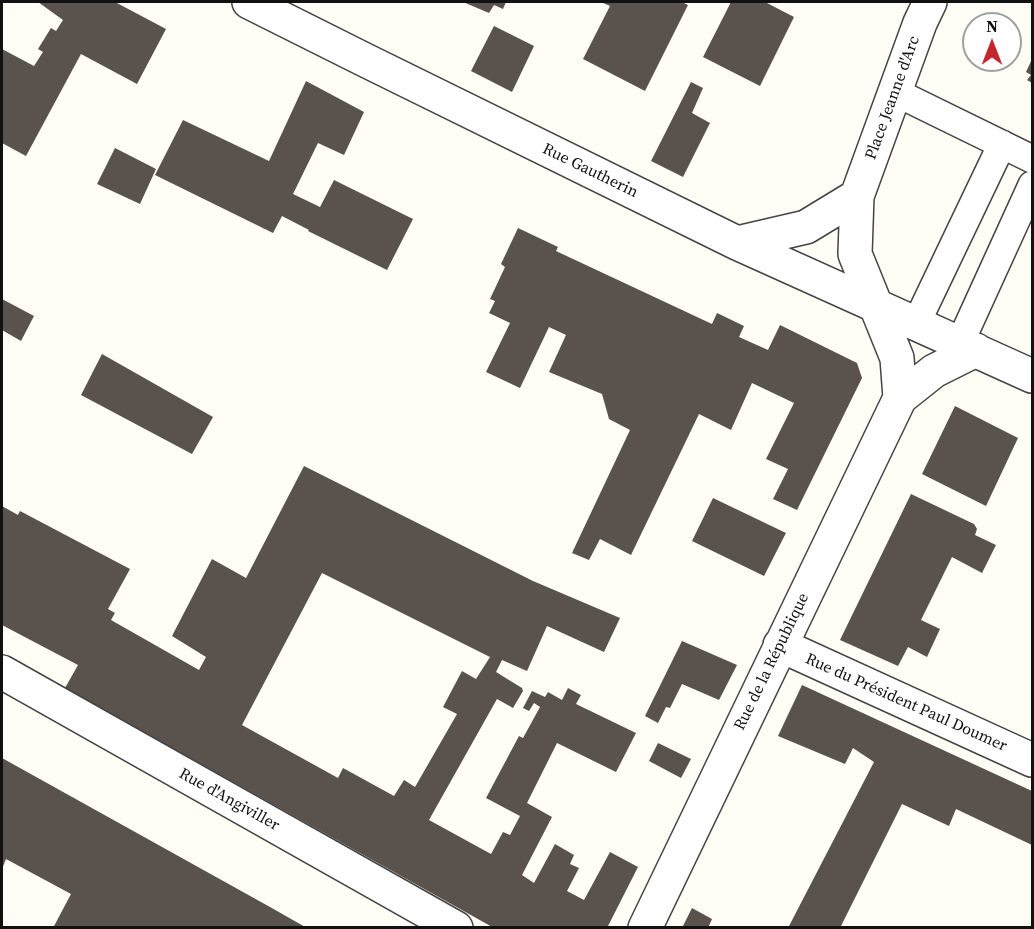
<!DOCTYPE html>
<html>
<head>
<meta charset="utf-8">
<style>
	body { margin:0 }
	#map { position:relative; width:1034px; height:929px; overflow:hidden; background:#fffdf5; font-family:"Source Serif 4",serif }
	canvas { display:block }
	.frame { position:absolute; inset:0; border:3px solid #111; pointer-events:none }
	.north { position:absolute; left:962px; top:12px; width:60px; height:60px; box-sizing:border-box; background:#fff; border:2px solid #a0a0a0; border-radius:50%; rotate:0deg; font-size:16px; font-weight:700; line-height:24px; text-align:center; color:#111 }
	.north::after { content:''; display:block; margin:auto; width:21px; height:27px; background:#c4262e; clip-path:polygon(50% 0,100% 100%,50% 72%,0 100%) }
</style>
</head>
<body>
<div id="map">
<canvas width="1034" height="929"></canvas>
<div class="frame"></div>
<div class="north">N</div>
</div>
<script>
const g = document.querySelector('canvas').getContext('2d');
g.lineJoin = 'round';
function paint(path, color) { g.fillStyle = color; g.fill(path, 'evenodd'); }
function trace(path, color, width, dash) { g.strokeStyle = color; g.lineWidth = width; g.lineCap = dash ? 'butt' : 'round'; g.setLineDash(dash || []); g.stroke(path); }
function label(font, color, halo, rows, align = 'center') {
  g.font = font + ' "Source Serif 4",serif'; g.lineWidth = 6; g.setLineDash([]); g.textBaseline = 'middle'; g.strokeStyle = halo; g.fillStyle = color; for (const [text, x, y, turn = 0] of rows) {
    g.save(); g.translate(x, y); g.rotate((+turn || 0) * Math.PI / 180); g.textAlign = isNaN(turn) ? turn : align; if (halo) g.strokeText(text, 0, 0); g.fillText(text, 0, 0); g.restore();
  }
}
const building = new Path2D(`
	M 38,2 L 115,2 L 166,29 L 137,84 L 81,54 L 26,156 L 2,143 L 2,49 L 34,66 L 43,52 L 38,49 L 51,28 L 56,31 L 63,20 Z
	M 463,2 L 506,2 L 503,9 L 494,5 L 489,13 Z
	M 601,2 L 682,2 L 688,5 L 645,91 L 583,59 L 610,6 Z
	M 731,2 L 765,2 L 794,17 L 760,86 L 703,57 Z
	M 494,26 L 534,46 L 512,92 L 471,71 Z
	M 1032,59 L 1032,83 L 1027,80 L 1031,75 L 1026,72 Z
	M 306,81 L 364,112 L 344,155 L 318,143 L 293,194 L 320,207 L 334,180 L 413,219 L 387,270 L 308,231 L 309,230 L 282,216 L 273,233 L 155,175 L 183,120 L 269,161 Z
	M 691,82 L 703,88 L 692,113 L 710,123 L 683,177 L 651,161 Z
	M 115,148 L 156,169 L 140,204 L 97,184 Z
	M 518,228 L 558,247 L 556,251 L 712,324 L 717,313 L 744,326 L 739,337 L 768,350 L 780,325 L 857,363 L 862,378 L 797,510 L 773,499 L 788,469 L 766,459 L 794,403 L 752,383 L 731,430 L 699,414 L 631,555 L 600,539 L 589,560 L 572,553 L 630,430 L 609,419 L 602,394 L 549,372 L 566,335 L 549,327 L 520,388 L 486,372 L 510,323 L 489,313 L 495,301 L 490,299 L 505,267 L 501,264 Z
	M 2,299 L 34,316 L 21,341 L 2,330 Z
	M 102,354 L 213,417 L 192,454 L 81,395 Z
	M 955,406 L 1018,438 L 986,506 L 922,474 Z
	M 304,466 L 533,581 L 620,618 L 604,652 L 547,626 L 527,671 L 502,660 L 496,672 L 522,688 L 523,691 L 513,708 L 497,699 L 429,820 L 491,854 L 503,832 L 510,835 L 520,816 L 486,798 L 519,736 L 523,738 L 540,707 L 534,703 L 529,711 L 523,708 L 532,691 L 545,697 L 548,692 L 562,700 L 568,688 L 581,695 L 576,704 L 636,733 L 616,772 L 557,743 L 527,803 L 552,817 L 522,875 L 534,883 L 555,844 L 574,855 L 570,864 L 579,868 L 567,891 L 584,900 L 610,852 L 638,867 L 607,928 L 494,928 L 65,688 L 78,665 L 2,625 L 2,506 L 18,515 L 20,511 L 130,569 L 108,609 L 115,613 L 111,620 L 199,670 L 206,657 L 172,636 L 212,559 L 246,578 ZM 322,573 L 490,657 L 476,679 L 462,671 L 443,707 L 457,714 L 415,787 L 404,780 L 394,796 L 343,768 L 338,778 L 242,725 Z
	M 911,494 L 974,524 L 977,529 L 975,535 L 996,545 L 982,573 L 952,557 L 921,620 L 940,629 L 927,657 L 908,647 L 898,666 L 840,640 Z
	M 713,498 L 786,533 L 764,576 L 692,541 Z
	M 682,641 L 737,665 L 719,700 L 682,684 L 670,708 L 666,707 L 658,723 L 645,716 Z
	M 802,685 L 1032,791 L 1032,845 L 956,809 L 949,826 L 902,804 L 840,928 L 788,928 L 874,762 L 853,748 L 845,764 L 778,736 Z
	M 658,743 L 691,759 L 681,778 L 649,761 Z
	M 2,758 L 270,907 L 307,928 L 53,928 L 71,894 L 6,859 L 2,869 Z
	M 692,908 L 712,919 L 708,928 L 682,928 Z`);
const lane = new Path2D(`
	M 895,92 L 1032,159
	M 916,324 L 1002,144
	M 960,343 L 1032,185`);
const street = new Path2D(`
	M 249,2 L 365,60 L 737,243 L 1032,376
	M 737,243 L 806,227 L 857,196
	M 900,398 L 897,358 L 855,254 L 857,196 L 920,23 L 930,2
	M 780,645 L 1032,760
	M 2,672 L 456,928
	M 645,928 L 900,398 L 934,371 L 976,350`);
const streetNames = [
	["Place Jeanne d'Arc",893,98,-70],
	["Rue Gautherin",590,171,26],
	["Rue de la République",772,662,-64],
	["Rue du Président Paul Doumer",906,703,24],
	["Rue d'Angiviller",229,800,29]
];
paint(building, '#5a524d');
trace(lane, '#444', 30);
trace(street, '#444', 36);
trace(lane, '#fff', 27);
trace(street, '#fff', 33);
label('16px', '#111', '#fff', streetNames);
</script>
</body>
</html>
